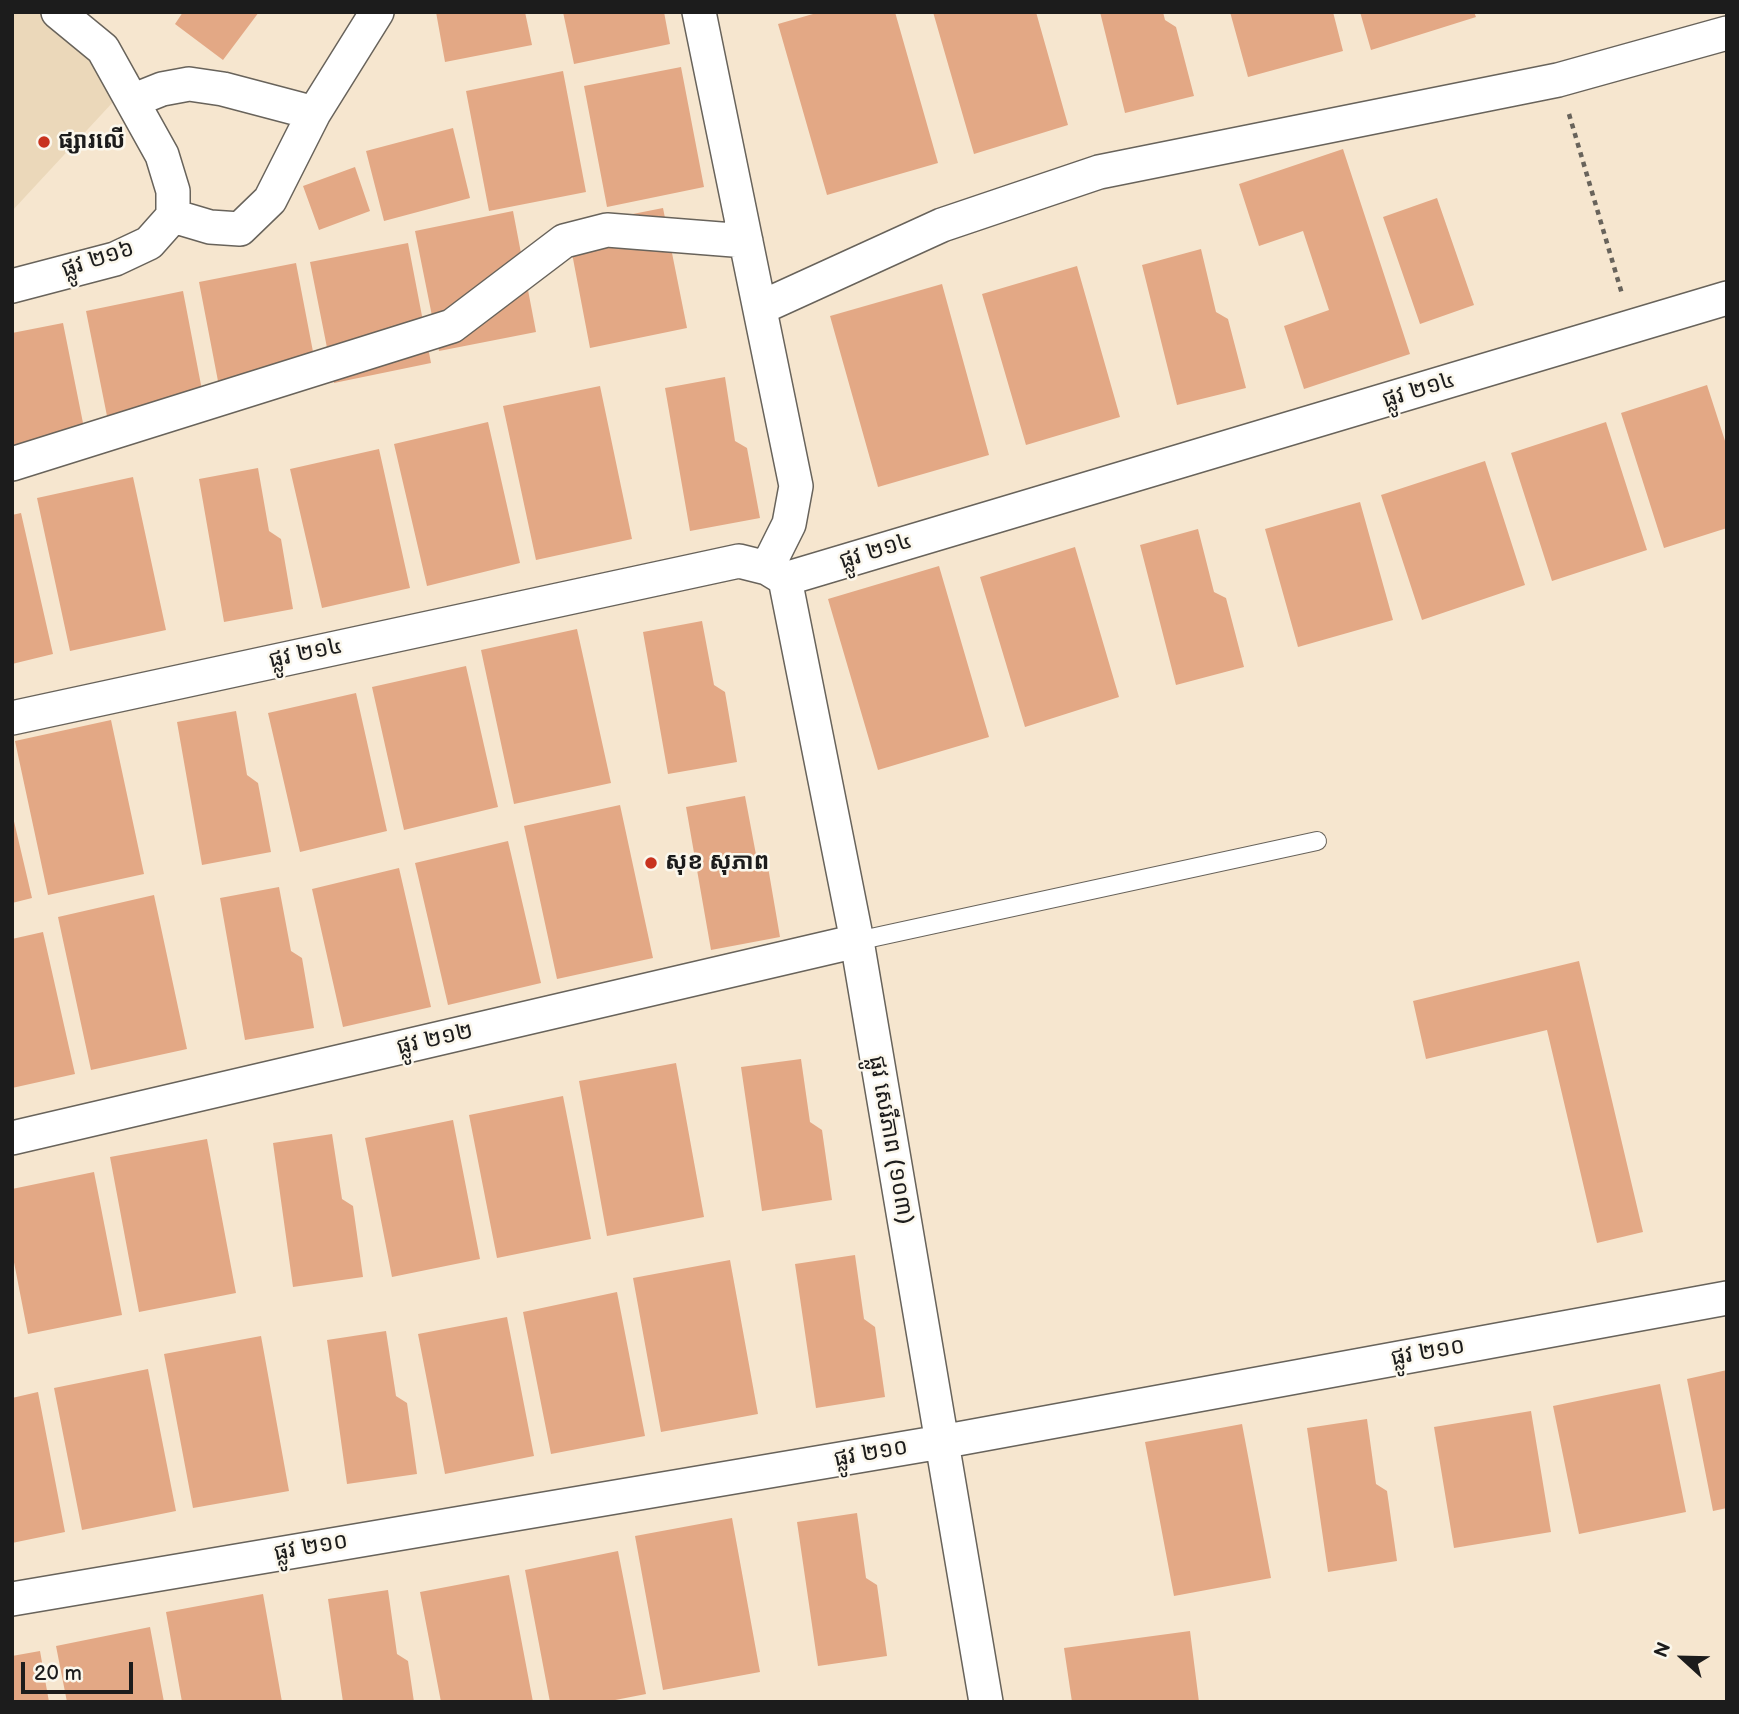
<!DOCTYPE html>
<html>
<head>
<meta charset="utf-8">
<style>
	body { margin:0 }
	#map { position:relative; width:1739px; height:1714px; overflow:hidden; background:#f6e6cf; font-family:"Balsamiq Sans",sans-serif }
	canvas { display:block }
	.frame { position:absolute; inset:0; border:14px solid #1c1c1c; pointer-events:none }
	.north { position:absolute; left:1648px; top:1623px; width:70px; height:70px; -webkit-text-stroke:5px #fbf7ec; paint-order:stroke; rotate:292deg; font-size:19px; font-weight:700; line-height:28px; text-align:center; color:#1c1c1c }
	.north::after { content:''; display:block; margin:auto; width:24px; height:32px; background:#1c1c1c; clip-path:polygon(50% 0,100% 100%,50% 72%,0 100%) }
	.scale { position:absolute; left:21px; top:1662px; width:112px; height:32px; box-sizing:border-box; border:4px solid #1c1c1c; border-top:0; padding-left:9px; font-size:21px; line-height:24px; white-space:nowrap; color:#1c1c1c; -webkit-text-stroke:5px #fbf7ec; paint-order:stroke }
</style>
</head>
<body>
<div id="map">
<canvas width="1739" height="1714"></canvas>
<div class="frame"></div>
<div class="north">N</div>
<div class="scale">20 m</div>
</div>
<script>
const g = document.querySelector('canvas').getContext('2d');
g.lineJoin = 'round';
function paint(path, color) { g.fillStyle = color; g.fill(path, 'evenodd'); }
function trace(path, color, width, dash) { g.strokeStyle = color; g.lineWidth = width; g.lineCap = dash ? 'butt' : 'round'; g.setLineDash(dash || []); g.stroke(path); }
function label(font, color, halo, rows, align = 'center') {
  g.font = font + ' "Balsamiq Sans","Noto Sans Khmer",sans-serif'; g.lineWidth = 5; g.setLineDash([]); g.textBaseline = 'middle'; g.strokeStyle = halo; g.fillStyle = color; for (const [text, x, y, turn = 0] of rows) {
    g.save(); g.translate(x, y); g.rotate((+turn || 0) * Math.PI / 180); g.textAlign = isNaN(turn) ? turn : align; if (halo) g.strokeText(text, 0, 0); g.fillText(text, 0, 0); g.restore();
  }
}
const built = new Path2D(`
	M 12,12 L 72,12 L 139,74 L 12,211 Z`);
const building = new Path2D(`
	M 183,12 L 259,12 L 223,60 L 175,24 Z
	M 436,12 L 525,12 L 532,45 L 445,62 Z
	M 563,12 L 664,12 L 670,44 L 574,64 Z
	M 820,12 L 895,12 L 938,163 L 827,195 L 778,24 Z
	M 933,12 L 1036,12 L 1068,125 L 974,154 Z
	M 1100,12 L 1163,12 L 1165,20 L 1176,27 L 1194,96 L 1125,113 Z
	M 1230,12 L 1333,12 L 1343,51 L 1248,77 Z
	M 1360,12 L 1474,12 L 1476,17 L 1371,50 Z
	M 681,67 L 704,187 L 607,207 L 584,86 Z
	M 563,71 L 586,192 L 489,211 L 466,91 Z
	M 453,128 L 470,198 L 384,221 L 366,151 Z
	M 1343,149 L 1410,354 L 1304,389 L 1284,326 L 1329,310 L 1303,231 L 1259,246 L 1239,184 Z
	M 355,167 L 370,211 L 319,230 L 303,186 Z
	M 1437,198 L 1474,305 L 1420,324 L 1383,217 Z
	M 663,208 L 687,328 L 590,348 L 567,227 Z
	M 513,211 L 536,332 L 439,351 L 415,231 Z
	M 408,243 L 431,363 L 334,383 L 310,262 Z
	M 1201,249 L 1216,312 L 1228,319 L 1246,388 L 1177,405 L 1142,265 Z
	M 296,263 L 319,383 L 222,402 L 199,282 Z
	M 1077,266 L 1120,417 L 1026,445 L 982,294 Z
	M 942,284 L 989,455 L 878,487 L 830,316 Z
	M 183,291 L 206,411 L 110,431 L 86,311 Z
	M 63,323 L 87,443 L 12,458 L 12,333 Z
	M 725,377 L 735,441 L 747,448 L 760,518 L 690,531 L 665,388 Z
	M 1707,385 L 1727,447 L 1727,528 L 1664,548 L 1621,413 Z
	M 600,386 L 632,539 L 536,560 L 503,406 Z
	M 488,422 L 520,563 L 427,586 L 394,444 Z
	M 1606,422 L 1647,550 L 1552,581 L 1511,453 Z
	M 379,449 L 410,588 L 322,608 L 290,469 Z
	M 1485,461 L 1525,585 L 1422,620 L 1381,495 Z
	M 258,468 L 269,531 L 281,539 L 293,609 L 224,622 L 199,479 Z
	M 133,477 L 166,630 L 70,651 L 37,498 Z
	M 1360,502 L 1393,620 L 1298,647 L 1265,529 Z
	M 21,513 L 53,654 L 12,664 L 12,515 Z
	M 1198,529 L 1214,592 L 1226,598 L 1244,667 L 1176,685 L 1140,545 Z
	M 1075,547 L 1119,697 L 1025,727 L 980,577 Z
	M 939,566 L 989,737 L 878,770 L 828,599 Z
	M 702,621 L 714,685 L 725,692 L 737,762 L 668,774 L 643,632 Z
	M 577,629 L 611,783 L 514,804 L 481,650 Z
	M 466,666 L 498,807 L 404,830 L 372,687 Z
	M 356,693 L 387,831 L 300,852 L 268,713 Z
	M 236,711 L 247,775 L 258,783 L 271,852 L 202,865 L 177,722 Z
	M 111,720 L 144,874 L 48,895 L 15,741 Z
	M 745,796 L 757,860 L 768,867 L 780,937 L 711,950 L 686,807 Z
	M 620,805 L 653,958 L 557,979 L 524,826 Z
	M 13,817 L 32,898 L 12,903 L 12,818 Z
	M 508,841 L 541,983 L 448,1005 L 415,863 Z
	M 399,868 L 431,1007 L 343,1027 L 312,889 Z
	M 279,887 L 291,951 L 302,958 L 314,1028 L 245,1040 L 220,898 Z
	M 154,895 L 187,1049 L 91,1070 L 58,917 Z
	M 43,932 L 75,1074 L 12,1088 L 12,939 Z
	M 1579,961 L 1643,1232 L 1597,1243 L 1547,1030 L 1426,1059 L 1413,1001 Z
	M 801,1059 L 810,1122 L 822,1130 L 832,1200 L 762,1211 L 741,1067 Z
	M 676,1063 L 704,1217 L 607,1236 L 579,1081 Z
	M 563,1096 L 591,1239 L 497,1258 L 469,1115 Z
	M 453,1120 L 480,1259 L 392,1277 L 365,1138 Z
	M 332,1134 L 342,1199 L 353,1206 L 363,1277 L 293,1287 L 273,1143 Z
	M 207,1139 L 236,1293 L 139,1312 L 110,1157 Z
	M 94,1172 L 122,1315 L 28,1334 L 12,1252 L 12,1189 Z
	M 855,1255 L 864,1319 L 875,1327 L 885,1397 L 816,1408 L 795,1264 Z
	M 730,1260 L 758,1414 L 661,1432 L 633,1278 Z
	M 617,1292 L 645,1436 L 551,1454 L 523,1312 Z
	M 507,1317 L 534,1456 L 445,1474 L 418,1334 Z
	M 386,1331 L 396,1396 L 407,1403 L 417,1474 L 347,1484 L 327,1340 Z
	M 261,1336 L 289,1491 L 193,1508 L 164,1354 Z
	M 148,1369 L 176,1511 L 82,1530 L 54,1388 Z
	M 1727,1370 L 1727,1508 L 1713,1511 L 1687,1379 Z
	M 1660,1384 L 1686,1512 L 1579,1534 L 1553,1406 Z
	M 38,1392 L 65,1532 L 12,1543 L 12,1398 Z
	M 1531,1411 L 1551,1532 L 1454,1548 L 1434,1427 Z
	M 1367,1419 L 1376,1484 L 1387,1491 L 1397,1561 L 1328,1572 L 1307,1428 Z
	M 1242,1424 L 1271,1578 L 1174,1596 L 1145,1442 Z
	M 857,1513 L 866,1578 L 877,1585 L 887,1656 L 818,1666 L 797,1522 Z
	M 732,1518 L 760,1672 L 663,1690 L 635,1536 Z
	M 618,1551 L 646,1694 L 605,1702 L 550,1702 L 525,1570 Z
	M 509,1575 L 533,1702 L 441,1702 L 420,1592 Z
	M 388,1590 L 397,1654 L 408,1661 L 414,1702 L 343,1702 L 328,1599 Z
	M 263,1594 L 282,1702 L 182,1702 L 166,1612 Z
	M 150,1627 L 164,1702 L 67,1702 L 56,1646 Z
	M 1190,1631 L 1199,1702 L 1072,1702 L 1064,1648 Z
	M 40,1651 L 49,1702 L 12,1702 L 12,1656 Z`);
const path = new Path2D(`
	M 1569,114 L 1622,294`);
const lane = new Path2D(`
	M 857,941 L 1317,841`);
const street = new Path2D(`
	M 58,12 L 103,49 L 162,155 L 173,191 L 173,216
	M 699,12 L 796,486 L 789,524 L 767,568
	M 132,101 L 162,89 L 189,84 L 223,89 L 314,113
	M 173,216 L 210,227 L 240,229 L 270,200 L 314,113 L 377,12
	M 12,286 L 115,259 L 149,243 L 173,216
	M 760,308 L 942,225 L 1099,172 L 1558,80 L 1727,33
	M 12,464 L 452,326 L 564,241 L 607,230 L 746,241
	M 785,579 L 857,941 L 986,1702
	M 785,579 L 1727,298
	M 12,718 L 739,561 L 767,568 L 785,579
	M 12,1138 L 857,941
	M 12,1599 L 941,1442 L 1727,1298`);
const markers = [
	[44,142,7,"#c8321e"],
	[651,863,7,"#c8321e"]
];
const poiNames = [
	["ផ្សារលើ",58,142],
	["សុខ សុភាព",665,863]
];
const streetNames = [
	["ផ្លូវ ២១៦",98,260,-18],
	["ផ្លូវ ២១៤",1419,391,-17],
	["ផ្លូវ ២១៤",876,552,-17],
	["ផ្លូវ ២១៤",306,654,-12],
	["ផ្លូវ ២១២",435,1040,-13],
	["ផ្លូវ សេរីភាព (១០៣)",890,1140,80],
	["ផ្លូវ ២១០",1428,1353,-10],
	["ផ្លូវ ២១០",871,1454,-10],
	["ផ្លូវ ២១០",311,1548,-10]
];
paint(built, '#ebd8ba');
paint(building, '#e3a885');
trace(lane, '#68635b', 20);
trace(street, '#68635b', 36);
trace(path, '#68635b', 4.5, [5, 5]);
trace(lane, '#fff', 18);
trace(street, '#fff', 33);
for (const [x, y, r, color] of markers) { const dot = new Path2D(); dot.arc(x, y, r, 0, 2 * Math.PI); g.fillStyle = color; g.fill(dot); trace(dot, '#fbf7ec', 2.5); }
label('bold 23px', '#1c1c1c', '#fbf7ec', poiNames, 'left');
label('23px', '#1c1c1c', '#fbf7ec', streetNames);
</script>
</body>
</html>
